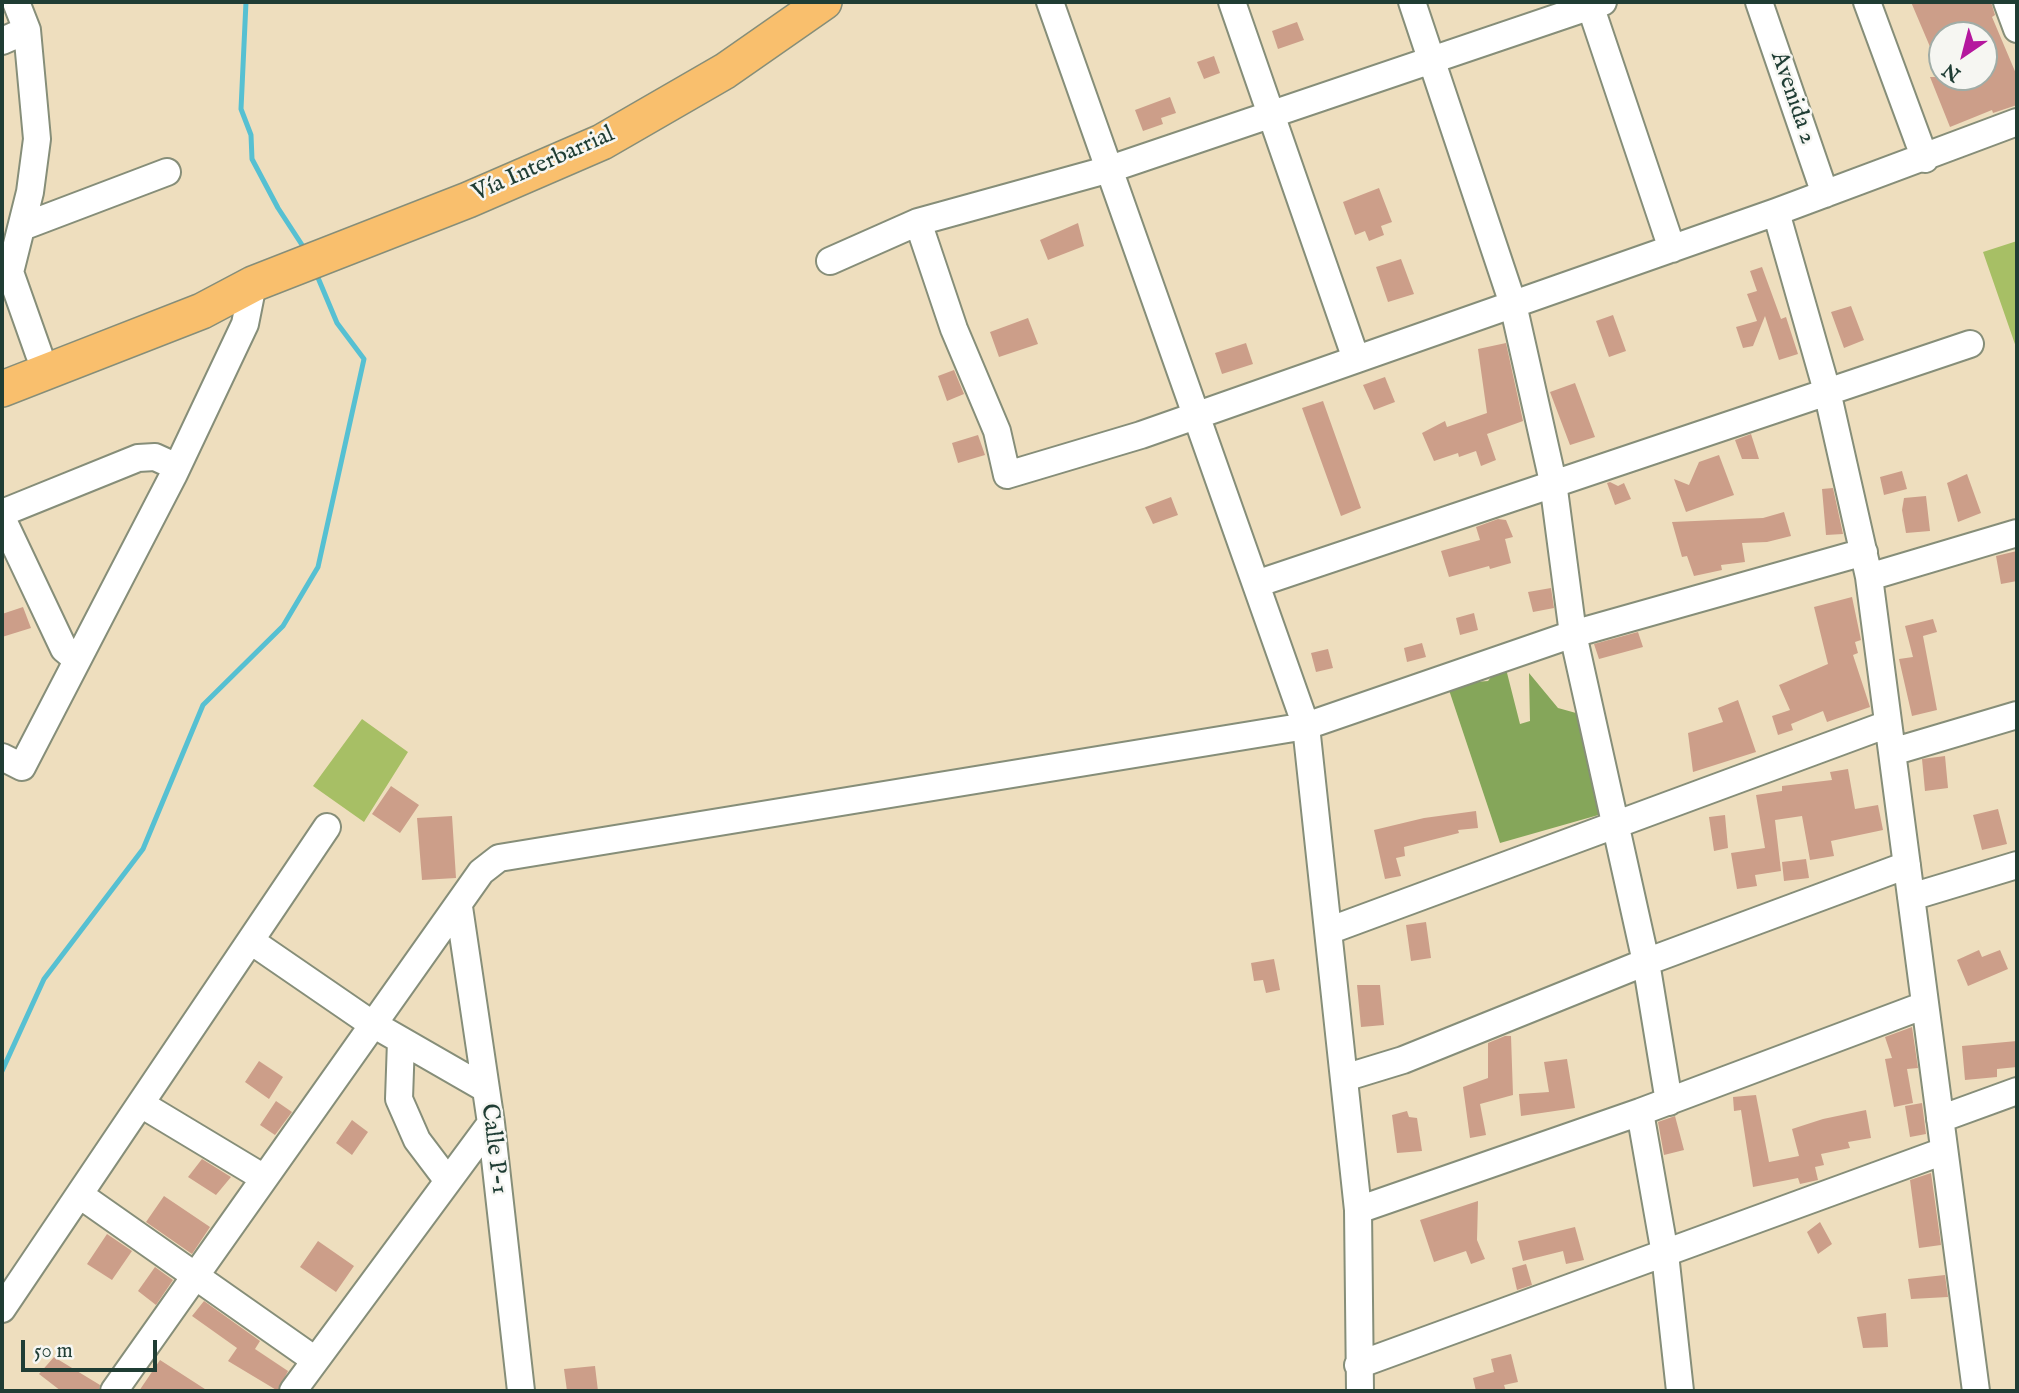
<!DOCTYPE html>
<html>
<head>
<meta charset="utf-8">
<style>
	body { margin:0 }
	#map { position:relative; width:2019px; height:1393px; overflow:hidden; background:#eedebe; font-family:"IM FELL English",serif }
	canvas { display:block }
	.frame { position:absolute; inset:0; border:4px solid #1f3d34; pointer-events:none }
	.north { position:absolute; left:1928px; top:21px; width:70px; height:70px; box-sizing:border-box; background:#f6f6f2; border:2px solid #a0aca6; border-radius:50%; rotate:215deg; font-size:19px; font-weight:700; line-height:28px; text-align:center; color:#1f3d34 }
	.north::after { content:''; display:block; margin:auto; width:24px; height:32px; background:#b5179e; clip-path:polygon(50% 0,100% 100%,50% 72%,0 100%) }
	.scale { position:absolute; left:21px; top:1340px; width:136px; height:32px; box-sizing:border-box; border:4px solid #1f3d34; border-top:0; padding-left:9px; font-size:21px; line-height:24px; white-space:nowrap; color:#1f3d34; -webkit-text-stroke:5px #f6f6f2; paint-order:stroke }
</style>
</head>
<body>
<div id="map">
<canvas width="2019" height="1393"></canvas>
<div class="frame"></div>
<div class="north">N</div>
<div class="scale">50 m</div>
</div>
<script>
const g = document.querySelector('canvas').getContext('2d');
g.lineJoin = 'round';
function paint(path, color) { g.fillStyle = color; g.fill(path, 'evenodd'); }
function trace(path, color, width, dash) { g.strokeStyle = color; g.lineWidth = width; g.lineCap = dash ? 'butt' : 'round'; g.setLineDash(dash || []); g.stroke(path); }
function label(font, color, halo, rows, align = 'center') {
  g.font = font + ' "IM FELL English",serif'; g.lineWidth = 5; g.setLineDash([]); g.textBaseline = 'middle'; g.strokeStyle = halo; g.fillStyle = color; for (const [text, x, y, turn = 0] of rows) {
    g.save(); g.translate(x, y); g.rotate((+turn || 0) * Math.PI / 180); g.textAlign = isNaN(turn) ? turn : align; if (halo) g.strokeText(text, 0, 0); g.fillText(text, 0, 0); g.restore();
  }
}
const green = new Path2D(`
	M 2017,241 L 2017,350 L 1983,252 Z
	M 362,719 L 408,752 L 364,822 L 313,786 Z`);
const forest = new Path2D(`
	M 1504,661 L 1520,724 L 1530,721 L 1529,673 L 1558,708 L 1576,713 L 1584,702 L 1609,812 L 1500,843 L 1447,684 L 1488,681 Z`);
const stream = new Path2D(`
	M 246,2 L 241,109 L 251,135 L 252,159 L 278,208 L 306,251
	M 2,1071 L 44,979 L 143,849 L 203,705 L 283,626 L 318,567 L 364,359 L 337,323 L 316,273`);
const building = new Path2D(`
	M 1911,2 L 1991,2 L 1995,15 L 1992,17 L 2017,76 L 2017,105 L 1993,113 L 1992,110 L 1950,127 L 1930,77 L 1984,77 L 1984,35 L 1942,35 L 1942,75 Z
	M 1297,22 L 1304,40 L 1278,49 L 1272,31 Z
	M 1214,56 L 1220,73 L 1204,79 L 1197,62 Z
	M 1170,97 L 1176,113 L 1161,118 L 1163,124 L 1143,131 L 1135,110 Z
	M 1379,188 L 1392,222 L 1381,226 L 1384,235 L 1369,241 L 1365,231 L 1355,235 L 1343,202 Z
	M 1078,223 L 1084,246 L 1048,260 L 1040,240 Z
	M 1401,259 L 1414,294 L 1388,302 L 1376,267 Z
	M 1762,267 L 1781,319 L 1786,317 L 1798,354 L 1779,360 L 1765,316 L 1753,346 L 1743,348 L 1736,327 L 1757,321 L 1747,294 L 1757,291 L 1750,271 Z
	M 1851,306 L 1864,340 L 1844,348 L 1831,312 Z
	M 1613,315 L 1626,351 L 1609,357 L 1596,321 Z
	M 1028,318 L 1038,344 L 999,357 L 990,332 Z
	M 1246,343 L 1253,364 L 1222,374 L 1215,353 Z
	M 1506,343 L 1523,421 L 1487,434 L 1496,460 L 1481,466 L 1476,451 L 1459,457 L 1458,453 L 1434,461 L 1422,433 L 1445,421 L 1447,427 L 1487,413 L 1478,349 Z
	M 954,370 L 964,394 L 947,401 L 938,376 Z
	M 1385,377 L 1395,402 L 1374,410 L 1363,385 Z
	M 1575,383 L 1595,437 L 1570,445 L 1550,392 Z
	M 1323,401 L 1361,508 L 1341,516 L 1302,408 Z
	M 1751,434 L 1759,459 L 1742,459 L 1735,440 Z
	M 978,435 L 985,455 L 958,463 L 952,443 Z
	M 1719,455 L 1734,495 L 1686,512 L 1674,479 L 1689,485 L 1699,462 Z
	M 1902,471 L 1907,489 L 1884,495 L 1880,477 Z
	M 1967,474 L 1981,513 L 1958,522 L 1947,483 Z
	M 1610,482 L 1618,486 L 1624,483 L 1631,499 L 1615,505 L 1607,483 Z
	M 1833,488 L 1843,534 L 1826,535 L 1822,489 Z
	M 1926,496 L 1930,531 L 1906,533 L 1902,510 L 1904,498 Z
	M 1171,497 L 1178,515 L 1153,524 L 1145,507 Z
	M 1784,512 L 1791,536 L 1767,542 L 1742,543 L 1745,562 L 1721,565 L 1722,570 L 1694,576 L 1687,556 L 1682,557 L 1672,522 L 1763,518 Z
	M 1498,519 L 1506,520 L 1513,537 L 1505,539 L 1511,563 L 1490,569 L 1489,566 L 1449,577 L 1441,551 L 1480,540 L 1476,527 Z
	M 2017,551 L 2017,581 L 2001,584 L 1996,556 Z
	M 1551,588 L 1554,608 L 1533,612 L 1528,592 Z
	M 1852,597 L 1861,640 L 1855,642 L 1858,653 L 1853,655 L 1870,707 L 1827,722 L 1823,711 L 1791,724 L 1793,730 L 1778,735 L 1772,716 L 1790,710 L 1779,685 L 1828,664 L 1814,607 Z
	M 23,607 L 31,628 L 2,637 L 2,614 Z
	M 1474,613 L 1478,630 L 1460,635 L 1456,618 Z
	M 1933,619 L 1937,632 L 1923,636 L 1937,710 L 1912,716 L 1899,659 L 1913,657 L 1905,626 Z
	M 1638,632 L 1643,647 L 1599,659 L 1594,644 Z
	M 1422,643 L 1426,657 L 1407,662 L 1404,648 Z
	M 1328,649 L 1333,668 L 1316,672 L 1311,653 Z
	M 1738,700 L 1756,752 L 1693,772 L 1688,733 L 1723,722 L 1718,708 Z
	M 1945,756 L 1948,788 L 1925,791 L 1922,759 Z
	M 1848,769 L 1855,809 L 1878,805 L 1883,830 L 1831,841 L 1834,856 L 1810,860 L 1802,816 L 1775,820 L 1781,871 L 1755,875 L 1757,886 L 1737,889 L 1731,853 L 1765,848 L 1756,795 L 1782,791 L 1782,786 L 1832,780 L 1830,772 Z
	M 391,786 L 419,805 L 400,833 L 372,814 Z
	M 1998,809 L 2007,844 L 1982,850 L 1973,815 Z
	M 1476,811 L 1478,828 L 1458,830 L 1459,833 L 1404,847 L 1405,856 L 1396,858 L 1401,876 L 1385,879 L 1374,830 L 1424,818 Z
	M 1725,815 L 1728,848 L 1714,851 L 1709,817 Z
	M 452,816 L 456,878 L 422,880 L 417,818 Z
	M 1806,859 L 1809,878 L 1784,881 L 1782,862 Z
	M 1426,922 L 1431,958 L 1411,961 L 1406,925 Z
	M 1979,950 L 1982,957 L 2000,950 L 2008,969 L 1968,986 L 1957,960 Z
	M 1274,959 L 1280,990 L 1266,993 L 1263,980 L 1254,981 L 1251,963 Z
	M 1357,985 L 1380,985 L 1384,1025 L 1361,1027 Z
	M 1912,1027 L 1918,1068 L 1907,1069 L 1913,1103 L 1894,1107 L 1885,1059 L 1892,1058 L 1885,1037 Z
	M 1505,1036 L 1511,1036 L 1513,1095 L 1480,1104 L 1486,1135 L 1470,1138 L 1463,1087 L 1488,1078 L 1488,1043 Z
	M 2017,1041 L 2017,1067 L 1997,1069 L 1997,1077 L 1965,1080 L 1962,1046 Z
	M 1567,1059 L 1575,1108 L 1521,1116 L 1519,1094 L 1549,1092 L 1544,1062 Z
	M 259,1061 L 283,1077 L 269,1099 L 245,1082 Z
	M 1756,1095 L 1769,1162 L 1799,1156 L 1792,1129 L 1823,1119 L 1866,1110 L 1871,1138 L 1848,1142 L 1850,1148 L 1821,1154 L 1824,1165 L 1815,1167 L 1818,1180 L 1800,1184 L 1798,1178 L 1753,1187 L 1741,1110 L 1734,1111 L 1733,1097 Z
	M 276,1101 L 292,1112 L 275,1135 L 260,1125 Z
	M 1922,1103 L 1926,1134 L 1910,1137 L 1905,1106 Z
	M 1407,1111 L 1409,1117 L 1417,1118 L 1422,1151 L 1397,1153 L 1392,1115 Z
	M 1675,1116 L 1684,1150 L 1664,1155 L 1658,1122 Z
	M 352,1120 L 368,1132 L 352,1155 L 336,1143 Z
	M 202,1159 L 231,1177 L 216,1195 L 188,1177 Z
	M 1931,1173 L 1941,1245 L 1919,1248 L 1910,1180 Z
	M 164,1196 L 210,1227 L 192,1254 L 146,1222 Z
	M 1478,1201 L 1477,1240 L 1485,1259 L 1471,1264 L 1466,1251 L 1434,1262 L 1420,1220 Z
	M 1820,1222 L 1832,1244 L 1818,1254 L 1807,1232 Z
	M 1575,1227 L 1584,1260 L 1566,1264 L 1563,1251 L 1523,1261 L 1518,1241 Z
	M 107,1234 L 132,1251 L 112,1280 L 87,1264 Z
	M 318,1241 L 354,1266 L 336,1292 L 300,1267 Z
	M 1526,1264 L 1532,1285 L 1517,1290 L 1512,1268 Z
	M 155,1267 L 173,1280 L 156,1305 L 138,1291 Z
	M 1945,1275 L 1948,1297 L 1911,1299 L 1908,1279 Z
	M 204,1301 L 260,1341 L 255,1349 L 288,1371 L 278,1391 L 228,1361 L 237,1348 L 192,1316 Z
	M 1886,1313 L 1888,1347 L 1863,1348 L 1857,1317 Z
	M 1511,1354 L 1518,1382 L 1504,1385 L 1506,1391 L 1476,1391 L 1473,1378 L 1494,1372 L 1491,1359 Z
	M 54,1357 L 100,1385 L 99,1391 L 61,1391 L 39,1374 Z
	M 160,1360 L 208,1391 L 139,1391 Z
	M 595,1366 L 598,1391 L 567,1391 L 564,1369 Z`);
const minor = new Path2D(`
	M 16,2 L 27,30 L 37,139 L 30,192 L 10,272 L 39,354
	M 1050,2 L 1306,726 L 1358,1210 L 1360,1391
	M 1232,2 L 1356,359
	M 1412,2 L 1513,304 L 1553,482 L 1573,634 L 1646,962 L 1669,1102
	M 1589,2 L 1672,249
	M 1603,2 L 1110,169 L 918,222 L 954,329 L 997,431 L 1007,475 L 1141,435 L 1776,212 L 2017,122
	M 1759,2 L 1825,194
	M 1867,2 L 1925,159
	M 2007,2 L 2017,29
	M 2,41 L 27,30
	M 1776,212 L 1827,391 L 1869,577 L 1976,1391
	M 22,227 L 167,172
	M 830,261 L 918,222
	M 2,513 L 138,458 L 155,457 L 177,467
	M 2,518 L 64,649 L 76,659
	M 1869,577 L 2017,533
	M 1256,584 L 1970,344
	M 1892,752 L 2017,715
	M 2,757 L 22,767 L 174,474 L 245,324 L 253,284
	M 1911,897 L 2017,865
	M 459,907 L 491,1123 L 521,1391
	M 1328,931 L 1888,724
	M 251,941 L 366,1020 L 486,1089
	M 401,1041 L 399,1099 L 417,1140 L 448,1181
	M 1344,1078 L 1403,1060 L 1646,962 L 1907,865
	M 141,1104 L 264,1178
	M 1640,1112 L 1665,1254 L 1680,1391
	M 1940,1119 L 2017,1091
	M 80,1195 L 315,1360
	M 1358,1210 L 1640,1112 L 1925,1005
	M 2,1309 L 327,827
	M 1358,1365 L 1944,1151
	M 114,1391 L 481,872 L 499,858 L 1306,726 L 1573,634 L 1864,552
	M 293,1391 L 491,1123`);
const major = new Path2D(`
	M 2,389 L 202,311 L 253,284 L 468,200 L 602,142 L 725,71 L 824,2`);
const streetNames = [
	["Avenida 2",1792,98,71],
	["Vía Interbarrial",544,165,-24],
	["Calle P-1",493,1149,83]
];
paint(green, '#a7bf65');
paint(forest, '#85a65a');
trace(stream, '#56c0d2', 5);
paint(building, '#cc9e89');
trace(minor, '#868e79', 30);
trace(major, '#868e79', 38);
trace(minor, '#fff', 26);
trace(major, '#f9bf6d', 35);
label('24px', '#1f3d34', '#f6f6f2', streetNames);
</script>
</body>
</html>
